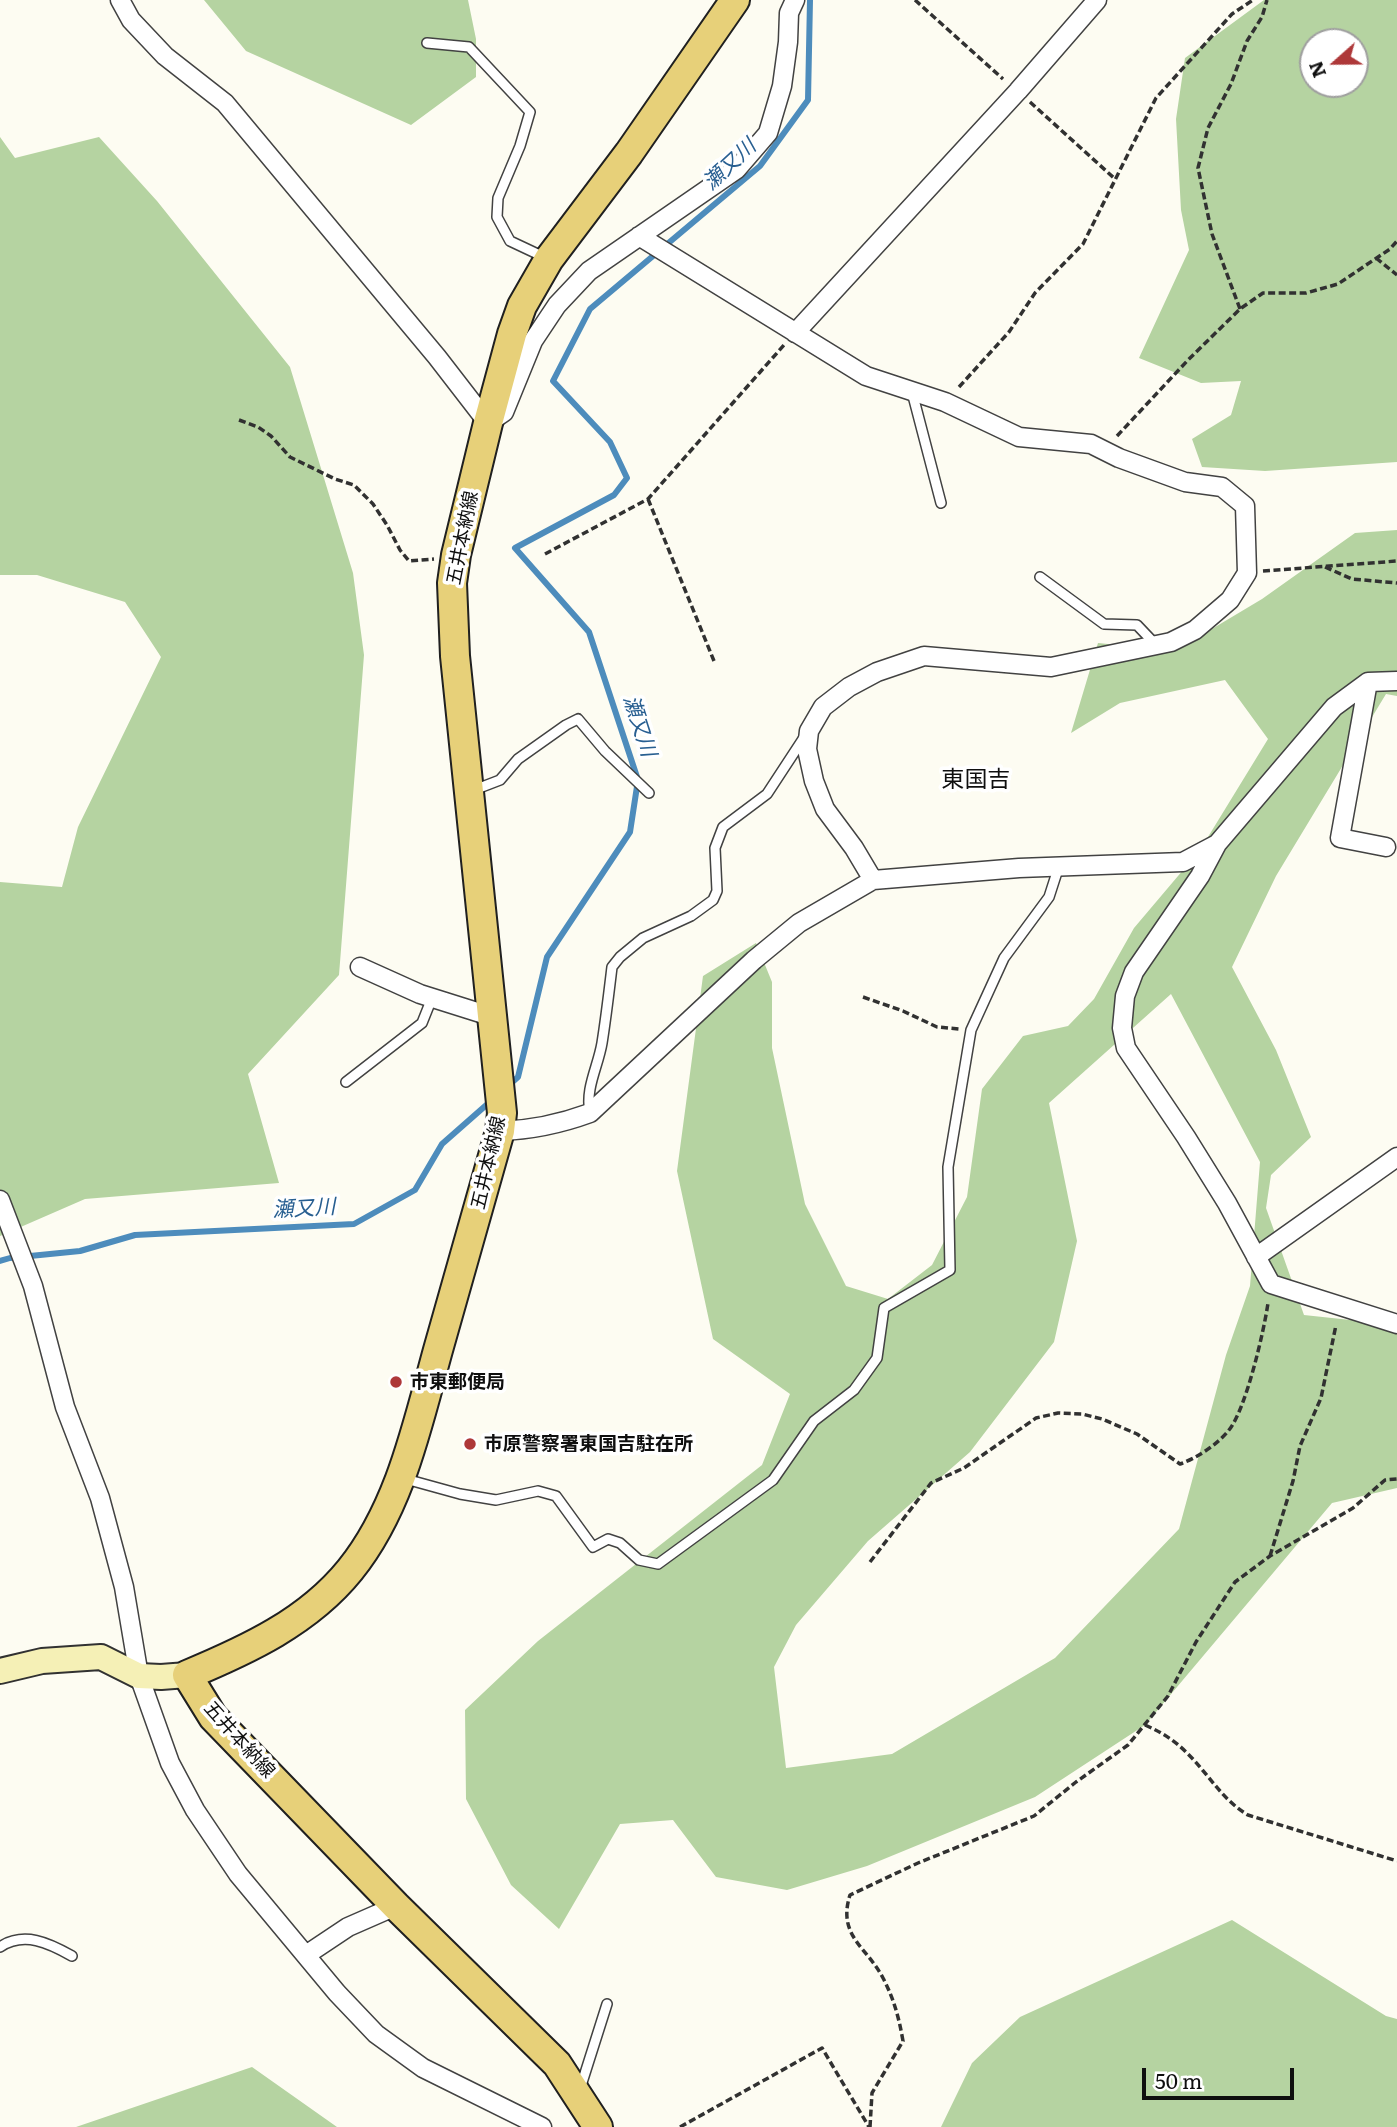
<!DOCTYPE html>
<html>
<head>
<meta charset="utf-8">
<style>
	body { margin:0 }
	#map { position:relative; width:1397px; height:2127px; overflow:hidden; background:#fdfcf2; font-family:Literata,serif }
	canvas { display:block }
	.north { position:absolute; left:1299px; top:28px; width:70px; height:70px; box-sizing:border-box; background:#fff; border:2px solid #9f9f9f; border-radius:50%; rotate:249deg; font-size:19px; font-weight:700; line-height:28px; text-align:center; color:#0f0f0f }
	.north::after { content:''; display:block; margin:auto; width:24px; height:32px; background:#ae3839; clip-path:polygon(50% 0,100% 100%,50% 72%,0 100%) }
	.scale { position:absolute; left:1142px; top:2068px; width:152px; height:32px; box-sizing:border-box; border:4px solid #0f0f0f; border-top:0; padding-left:9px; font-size:21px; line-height:24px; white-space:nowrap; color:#0f0f0f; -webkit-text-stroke:5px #fff; paint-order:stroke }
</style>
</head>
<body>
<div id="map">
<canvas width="1397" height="2127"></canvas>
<div class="north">N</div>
<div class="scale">50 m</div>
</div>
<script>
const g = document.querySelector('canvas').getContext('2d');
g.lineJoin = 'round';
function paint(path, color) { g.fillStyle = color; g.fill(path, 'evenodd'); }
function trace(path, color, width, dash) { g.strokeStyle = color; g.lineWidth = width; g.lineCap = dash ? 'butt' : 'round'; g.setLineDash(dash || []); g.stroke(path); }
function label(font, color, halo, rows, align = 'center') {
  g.font = font + ' Literata,"Noto Sans JP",serif'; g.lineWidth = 7; g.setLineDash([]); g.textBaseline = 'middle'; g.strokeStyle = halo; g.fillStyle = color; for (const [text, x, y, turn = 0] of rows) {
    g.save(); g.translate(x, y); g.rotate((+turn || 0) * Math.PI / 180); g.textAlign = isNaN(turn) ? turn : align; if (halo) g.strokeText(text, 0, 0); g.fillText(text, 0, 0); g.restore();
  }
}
const forest = new Path2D(`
	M 204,0 L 468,0 L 476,39 L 476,77 L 411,125 L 246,51 Z
	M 1264,0 L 1397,0 L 1397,462 L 1265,471 L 1202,467 L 1192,439 L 1231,415 L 1241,381 L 1201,383 L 1139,358 L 1189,250 L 1181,210 L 1176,119 L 1185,58 ZM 1313,42 L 1355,42 L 1355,84 L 1313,84 Z
	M 0,137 L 15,158 L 99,137 L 157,201 L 290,367 L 353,573 L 364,655 L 339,975 L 248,1074 L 279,1183 L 85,1199 L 0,1236 L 0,882 L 62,887 L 78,827 L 161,657 L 125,602 L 37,575 L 0,575 Z
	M 1397,530 L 1397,696 L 1386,694 L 1276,876 L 1232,967 L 1276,1050 L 1311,1137 L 1271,1175 L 1266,1208 L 1304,1315 L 1397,1325 L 1397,1488 L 1332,1503 L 1145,1725 L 1035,1797 L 867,1866 L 787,1890 L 716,1877 L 673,1820 L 620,1824 L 559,1929 L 511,1885 L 466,1799 L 465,1710 L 538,1641 L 762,1465 L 790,1394 L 713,1339 L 677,1171 L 703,976 L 756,943 L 772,982 L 772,1048 L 805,1204 L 846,1286 L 888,1299 L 932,1265 L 967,1197 L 982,1089 L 1023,1036 L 1068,1026 L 1094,999 L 1134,928 L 1200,850 L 1268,739 L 1225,680 L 1120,703 L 1071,733 L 1098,643 L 1175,651 L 1262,599 L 1355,533 ZM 1171,994 L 1260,1162 L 1250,1286 L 1226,1355 L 1179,1529 L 1055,1658 L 892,1754 L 786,1768 L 774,1667 L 796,1625 L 868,1541 L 970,1452 L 1054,1342 L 1077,1241 L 1049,1103 Z
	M 1232,1920 L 1386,2016 L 1397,2019 L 1397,2127 L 941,2127 L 972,2063 L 1020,2017 Z
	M 252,2067 L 337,2127 L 76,2127 Z`);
const stream = new Path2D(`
	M 508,1086 L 518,1077 L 547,957 L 630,832 L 638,780 L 589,632 L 515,548 L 614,495 L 627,478 L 610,442 L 553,381 L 590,309 L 760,166 L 808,100 L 810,0
	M 0,1261 L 10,1258 L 80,1251 L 135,1235 L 354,1224 L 415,1190 L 442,1144 L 492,1100`);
const path = new Path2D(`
	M 915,0 L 1003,79
	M 1030,102 L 1114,178
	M 1376,258 L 1397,275
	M 1240,309 L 1212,234 L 1198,168 L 1208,128 L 1231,84 L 1247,41 L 1262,17 L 1267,0
	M 959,387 L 1009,332 L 1035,293 L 1083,244 L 1156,98 L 1232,14 L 1253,0
	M 239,420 L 258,427 L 271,436 L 290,457 L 335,479 L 354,485 L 373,504 L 387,525 L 400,550 L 409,561 L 434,559
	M 1117,436 L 1188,360 L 1240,309 L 1263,293 L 1306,293 L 1338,284 L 1390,249 L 1397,241
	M 648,499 L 714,661
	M 545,554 L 648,499 L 784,345
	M 1325,567 L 1352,579 L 1397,583
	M 1263,571 L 1397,561
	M 863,997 L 903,1011 L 937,1027 L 959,1029
	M 1270,1556 L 1293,1481 L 1300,1446 L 1321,1398 L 1336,1325
	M 870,1562 L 931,1483 L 964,1468 L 1036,1418 L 1058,1413 L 1082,1414 L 1102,1419 L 1137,1434 L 1180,1464 C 1197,1458 1218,1444 1229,1430 C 1246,1409 1264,1331 1268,1303
	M 1145,1725 C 1161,1732 1174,1740 1186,1752 C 1208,1773 1222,1800 1248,1815 L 1397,1861
	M 680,2127 L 822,2048 L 869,2127
	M 870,2127 L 872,2093 L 903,2041 C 899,2018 894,1999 883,1978 C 867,1947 837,1936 850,1895 L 918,1863 L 1034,1816 L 1076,1782 L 1128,1745 L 1168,1696 L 1196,1642 L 1235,1582 L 1270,1556 L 1353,1508 L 1385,1480 L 1397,1479`);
const service = new Path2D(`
	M 427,43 L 469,47 L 530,112 L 520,146 L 498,198 L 497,217 L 510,241 L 544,257
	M 912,392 L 941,503
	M 1040,577 L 1104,624 L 1137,625 L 1156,645
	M 474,790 L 500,780 L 518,759 L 566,725 L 578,719 L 605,751 L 649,793
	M 346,1082 L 422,1023 L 432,998
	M 590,1113 C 585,1088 598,1067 602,1043 C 606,1018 609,992 612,967 L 620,957 L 643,938 L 691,916 L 713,900 L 717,891 L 715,848 L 723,827 L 767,794 L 805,736
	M 402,1478 L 460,1494 L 496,1500 L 538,1491 L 556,1496 L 593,1547 L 608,1539 L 620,1543 L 639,1560 L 658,1564 L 773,1480 L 814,1421 L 854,1390 L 877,1358 L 884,1308 L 950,1270 L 948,1167 L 971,1030 L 1004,958 L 1049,897 L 1059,866
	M 0,1947 C 24,1931 49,1943 72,1956
	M 580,2089 L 607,2004`);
const minor = new Path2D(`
	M 120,0 L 131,20 L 165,56 L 225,103 L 437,357 L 488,423 L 504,412 L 533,341 L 557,305 L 589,271 L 737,169 L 768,133 L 782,86 L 788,42 L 789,13 L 795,0
	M 639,236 L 866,376 L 945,402 L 1019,437 L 1091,444 L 1119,458 L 1185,482 L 1222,487 L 1245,506 L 1247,573 L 1230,600 L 1195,630 L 1171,642 L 1051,667 L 924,656 L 877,672 L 849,687 L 823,707 L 809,731 L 807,749 L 814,781 L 825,809 L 854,848 L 873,880
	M 795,333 L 1018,91 L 1097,0
	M 1397,681 L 1368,682 L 1334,707 L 1217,844 L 1200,876 L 1134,972 L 1125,996 L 1122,1028 L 1126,1048 L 1186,1137 L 1227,1203 L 1271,1284 L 1397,1324
	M 1368,682 L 1340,838 L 1386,847
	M 360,967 L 420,994 L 493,1017
	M 500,1131 C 533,1130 560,1124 590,1113 L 754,960 L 799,923 L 873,880 L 1019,868 L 1183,862 L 1217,844
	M 0,1200 L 33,1286 L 65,1407 L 100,1498 L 124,1587 L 139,1676 L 170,1763 L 195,1810 L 238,1874 L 337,1993 L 376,2034 L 423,2068 L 542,2127
	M 1256,1257 L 1397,1157
	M 306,1955 L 348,1927 L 396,1906`);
const secondary = new Path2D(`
	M 0,1671 L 42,1661 L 101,1657 L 139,1676 L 161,1677 L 187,1675`);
const primary = new Path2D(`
	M 598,2127 L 557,2064 L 396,1906 L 213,1717 L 187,1675 C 247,1650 308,1622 350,1570 C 400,1508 417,1426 438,1350 C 459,1277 480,1204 500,1131 L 502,1113 L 455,656 L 452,583 L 456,555 L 488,423 L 512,334 L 522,306 L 549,259 L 629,153 L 735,0`);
const markers = [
	[396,1382,7,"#ae3839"],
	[470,1444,7,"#ae3839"]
];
const streetNames = [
	["五井本納線",463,538,-79],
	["五井本納線",489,1163,-77],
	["五井本納線",239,1740,48]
];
const poiNames = [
	["市東郵便局",410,1382],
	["市原警察署東国吉駐在所",484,1444]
];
const waterNames = [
	["瀬又川",730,165,-43],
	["瀬又川",639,726,72],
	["瀬又川",304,1209,-3]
];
const quarterNames = [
	["東国吉",976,780]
];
paint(forest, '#b5d3a1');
trace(stream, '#4d8cbc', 6);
trace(service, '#424242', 12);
trace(minor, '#424242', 21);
trace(secondary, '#313131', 28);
trace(primary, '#202020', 32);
trace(path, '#313131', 3.5, [7, 3.5]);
trace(service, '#fff', 9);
trace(minor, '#fff', 18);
trace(secondary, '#f5f0b6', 24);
trace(primary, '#e7d079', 28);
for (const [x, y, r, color] of markers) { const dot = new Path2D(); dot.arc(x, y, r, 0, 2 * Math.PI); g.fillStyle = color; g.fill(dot); trace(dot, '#fff', 2.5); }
label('19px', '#0f0f0f', '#fff', streetNames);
label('bold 19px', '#0f0f0f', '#fff', poiNames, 'left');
label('italic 21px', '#285f91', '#fff', waterNames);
label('23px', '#0f0f0f', '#fff', quarterNames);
</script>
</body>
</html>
